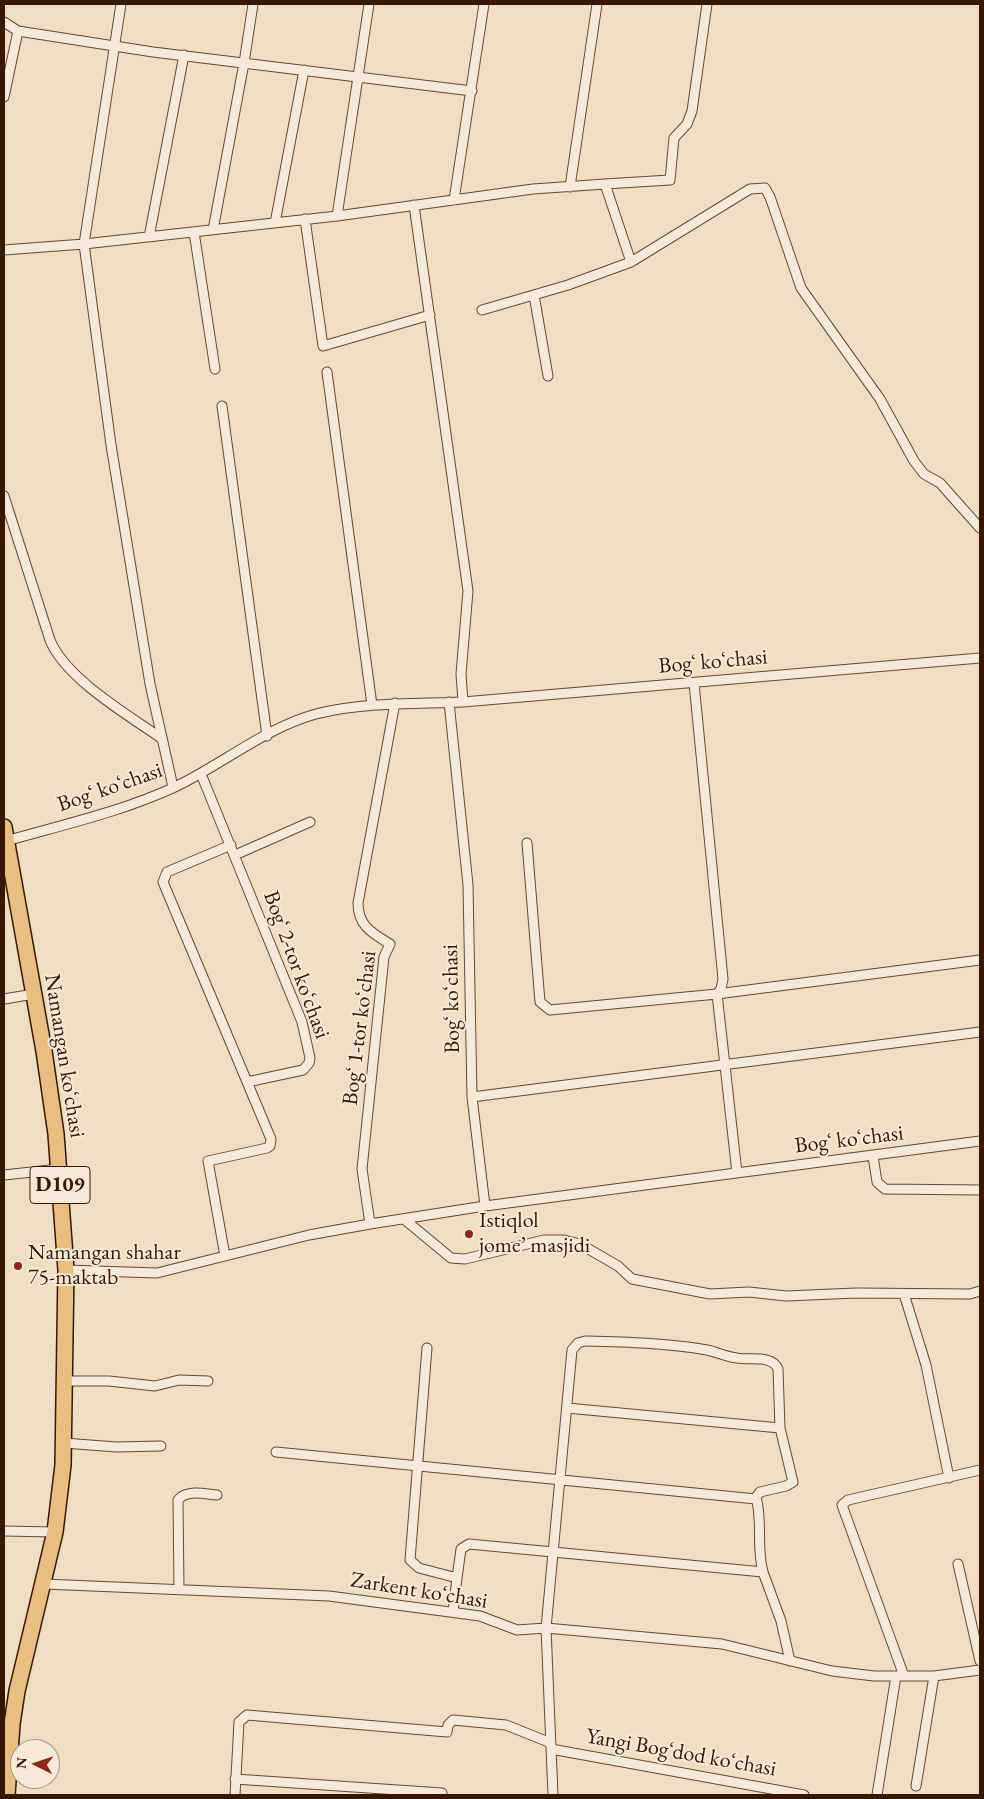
<!DOCTYPE html>
<html>
<head>
<meta charset="utf-8">
<style>
	body { margin:0 }
	#map { position:relative; width:984px; height:1799px; overflow:hidden; background:#efdec1; font-family:"EB Garamond",serif }
	canvas { display:block }
	.frame { position:absolute; inset:0; border:5px solid #361703; pointer-events:none }
	.north { position:absolute; left:10px; top:1739px; width:50px; height:50px; box-sizing:border-box; background:#f5ead7; border:1px solid #a99682; border-radius:50%; rotate:274deg; font-size:14px; font-weight:700; line-height:20px; text-align:center; color:#361703 }
	.north::after { content:''; display:block; margin:auto; width:18px; height:22px; background:#8f2418; clip-path:polygon(50% 0,100% 100%,50% 72%,0 100%) }
</style>
</head>
<body>
<div id="map">
<canvas width="984" height="1799"></canvas>
<div class="frame"></div>
<div class="north">N</div>
</div>
<script>
const g = document.querySelector('canvas').getContext('2d');
g.lineJoin = 'round';
function trace(path, color, width, dash) { g.strokeStyle = color; g.lineWidth = width; g.lineCap = dash ? 'butt' : 'round'; g.setLineDash(dash || []); g.stroke(path); }
function label(font, color, halo, rows, align = 'center') {
  g.font = font + ' "EB Garamond",serif'; g.lineWidth = 4; g.setLineDash([]); g.textBaseline = 'middle'; g.strokeStyle = halo; g.fillStyle = color; for (const [text, x, y, turn = 0] of rows) {
    g.save(); g.translate(x, y); g.rotate((+turn || 0) * Math.PI / 180); g.textAlign = isNaN(turn) ? turn : align; if (halo) g.strokeText(text, 0, 0); g.fillText(text, 0, 0); g.restore();
  }
}
const street = new Path2D(`
	M 121,4 L 84,244 L 111,445 L 150,684 L 173,787
	M 4,22 L 18,31
	M 4,97 L 18,31 L 153,52 L 472,91
	M 605,184 L 670,180 L 674,138 L 687,124 L 692,111 L 707,4
	M 570,187 L 597,4
	M 454,200 L 484,4
	M 414,205 L 468,591 L 461,674 L 463,702
	M 337,216 L 369,4
	M 305,219 L 323,346 L 430,315
	M 275,223 L 304,70
	M 213,230 L 244,63 L 253,4
	M 194,232 L 215,369
	M 149,237 L 184,55
	M 4,250 L 84,244 L 337,216 L 533,189 L 605,184 L 631,262 L 750,189 L 765,188 L 770,197 L 801,288 L 880,399 L 914,461 L 924,474 L 940,483 L 980,528
	M 534,295 L 548,376
	M 482,310 L 568,285 L 631,262
	M 327,372 L 372,705
	M 222,406 L 267,736
	M 4,496 L 50,640 C 65,678 128,715 161,738
	M 694,683 L 723,979 L 721,989 L 717,994 L 737,1173
	M 449,702 L 468,885 L 472,1097 L 485,1206
	M 201,774 L 302,1022 L 310,1058 L 309,1063 L 303,1070 L 247,1082
	M 6,841 C 62,825 121,812 175,787 C 221,765 267,727 316,714 C 364,702 414,704 463,702 L 980,658
	M 527,843 L 540,1002 L 550,1010 L 717,994 L 980,960
	M 235,855 L 310,822
	M 4,999 L 34,994
	M 472,1097 L 980,1032
	M 873,1156 L 877,1182 L 885,1189 L 980,1190
	M 4,1175 L 59,1169
	M 404,1219 L 451,1258 L 465,1259 L 544,1240 L 564,1240 L 580,1244 L 618,1266 L 632,1279 L 710,1294 L 749,1292 L 786,1296 L 856,1293 L 970,1294 L 980,1291
	M 370,1224 L 362,1169 L 384,957 L 390,944 C 372,933 358,926 358,903 L 395,703
	M 225,1256 L 208,1161 L 267,1148 L 270,1146 L 271,1139 L 163,882 L 167,872 L 231,845
	M 66,1270 L 157,1273 L 309,1235 L 370,1224 L 485,1206 L 980,1141
	M 904,1294 L 926,1365 L 949,1478
	M 427,1348 L 410,1560 L 419,1568 L 457,1578 L 453,1612
	M 65,1381 L 109,1381 L 155,1386 L 179,1380 L 208,1381
	M 64,1443 L 116,1447 L 161,1446
	M 276,1452 L 756,1499
	M 4,1531 L 55,1532
	M 958,1564 L 980,1661
	M 763,1572 C 756,1547 763,1521 756,1497 L 760,1492 L 786,1486 L 793,1482 L 780,1428
	M 457,1578 L 461,1549 L 469,1544 L 763,1572 L 781,1621 L 790,1661
	M 44,1584 L 329,1596 L 480,1616 L 517,1630 L 546,1628 L 722,1644 L 832,1671 L 874,1676 L 934,1676 L 980,1670
	M 179,1589 L 178,1500 C 186,1489 205,1494 217,1495
	M 904,1676 L 842,1505 L 848,1500 L 980,1470
	M 551,1749 L 804,1795
	M 235,1779 L 442,1793
	M 916,1786 L 934,1676
	M 235,1795 L 239,1722 L 247,1715 L 447,1732 L 448,1725 L 453,1720 L 506,1725 L 551,1743
	M 553,1795 L 546,1628 L 572,1350 L 578,1343 L 585,1341 C 625,1342 667,1343 707,1350 C 717,1352 726,1357 737,1358 C 749,1361 772,1354 778,1369 L 780,1428 L 567,1408
	M 877,1795 L 896,1676`);
const primary = new Path2D(`
	M 4,827 L 44,1051 L 56,1134 L 66,1270 L 63,1465 L 55,1532 L 17,1691 L 12,1724 L 7,1795`);
const markers = [
	[469,1234,5,"#8f2418"],
	[18,1266,5,"#8f2418"]
];
const shields = [
	[60,1185,60]
];
const shieldNames = [
	["D109",60,1185]
];
const streetNames = [
	["Bogʻ koʻchasi",713,662,-5],
	["Bogʻ koʻchasi",110,788,-19],
	["Bogʻ 2-tor koʻchasi",296,965,70],
	["Bogʻ koʻchasi",452,999,-91],
	["Bogʻ 1-tor koʻchasi",360,1028,-83],
	["Namangan koʻchasi",64,1056,81],
	["Bogʻ koʻchasi",849,1140,-7],
	["Zarkent koʻchasi",419,1591,9],
	["Yangi Bogʻdod koʻchasi",681,1753,10]
];
const poiNames = [
	["Istiqlol",479,1221],
	["jome’ masjidi",479,1246],
	["Namangan shahar",28,1253],
	["75-maktab",28,1278]
];
trace(street, '#644932', 11);
trace(primary, '#361703', 18);
trace(street, '#f5ead7', 9);
trace(primary, '#e8bf80', 15);
for (const [x, y, r, color] of markers) { const dot = new Path2D(); dot.arc(x, y, r, 0, 2 * Math.PI); g.fillStyle = color; g.fill(dot); trace(dot, '#f5ead7', 2); }
for (const [x, y, w] of shields) { const box = new Path2D(); box.roundRect(x - w / 2, y - 18.5, w, 37, 4); g.fillStyle = '#f5ead7'; g.fill(box); trace(box, '#361703', 1); }
label('bold 21px', '#361703', null, shieldNames);
label('22px', '#361703', '#f5ead7', streetNames);
label('22px', '#361703', '#f5ead7', poiNames, 'left');
</script>
</body>
</html>
